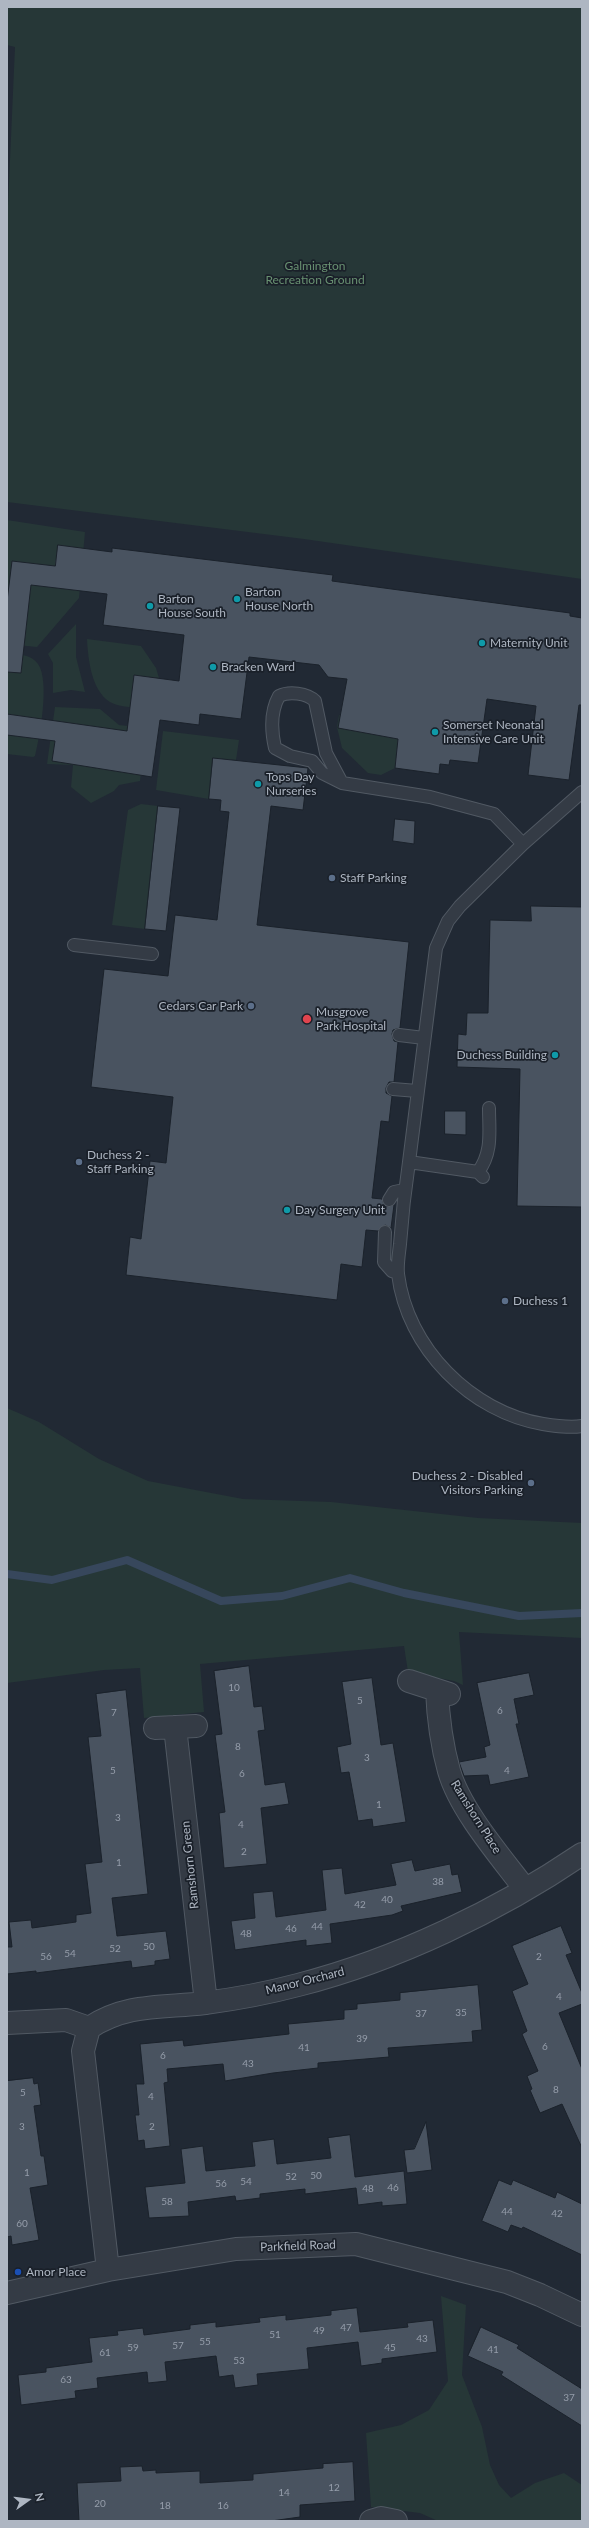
<!DOCTYPE html>
<html>
<head>
<meta charset="utf-8">
<style>
	body { margin:0 }
	#map { position:relative; width:589px; height:2528px; overflow:hidden; background:#212934; font-family:Lato,sans-serif }
	canvas { display:block }
	.frame { position:absolute; inset:0; border:8px solid #aeb6c2; pointer-events:none }
	.north { position:absolute; left:8px; top:2480px; width:40px; height:40px; -webkit-text-stroke:3px #1a2029; paint-order:stroke; rotate:76deg; font-size:11px; font-weight:700; line-height:16px; text-align:center; color:#aeb6c2 }
	.north::after { content:''; display:block; margin:auto; width:14px; height:18px; background:#aeb6c2; clip-path:polygon(50% 0,100% 100%,50% 72%,0 100%) }
</style>
</head>
<body>
<div id="map">
<canvas width="589" height="2528"></canvas>
<div class="frame"></div>
<div class="north">N</div>
</div>
<script>
const g = document.querySelector('canvas').getContext('2d');
g.lineJoin = 'round';
function paint(path, color) { g.fillStyle = color; g.fill(path, 'evenodd'); }
function trace(path, color, width, dash) { g.strokeStyle = color; g.lineWidth = width; g.lineCap = dash ? 'butt' : 'round'; g.setLineDash(dash || []); g.stroke(path); }
function label(font, color, halo, rows, align = 'center') {
  g.font = font + ' Lato,sans-serif'; g.lineWidth = 3.5; g.setLineDash([]); g.textBaseline = 'middle'; g.strokeStyle = halo; g.fillStyle = color; for (const [text, x, y, turn = 0] of rows) {
    g.save(); g.translate(x, y); g.rotate((+turn || 0) * Math.PI / 180); g.textAlign = isNaN(turn) ? turn : align; if (halo) g.strokeText(text, 0, 0); g.fillText(text, 0, 0); g.restore();
  }
}
const green = new Path2D(`
	M 7,7 L 582,7 L 582,579 L 304,539 L 7,502 L 7,228 L 15,47 L 7,45 Z
	M 7,520 L 85,532 L 79,598 L 37,647 L 7,644 Z
	M 76,624 L 76,657 L 85,692 L 71,690 L 53,693 L 53,663 L 48,654 Z
	M 87,639 L 141,646 L 156,668 L 159,678 L 134,676 L 132,693 L 137,708 C 130,707 116,706 110,702 C 91,690 88,658 87,639 Z
	M 7,653 C 18,654 31,654 38,664 C 50,681 40,735 35,756 L 33,757 L 7,754 Z
	M 55,707 L 100,709 L 119,725 L 146,728 L 140,781 L 119,785 L 114,791 L 91,803 L 71,787 L 73,765 L 47,764 Z
	M 339,715 L 400,724 L 395,768 L 381,775 L 368,773 L 342,748 L 337,727 Z
	M 163,731 L 239,740 L 236,760 L 213,758 L 209,799 L 156,790 Z
	M 141,804 L 158,806 L 145,929 L 112,925 L 128,810 Z
	M 7,1408 L 39,1422 L 99,1459 L 148,1481 L 243,1499 L 331,1502 L 478,1518 L 582,1523 L 582,1638 L 459,1632 L 463,1685 L 454,1681 L 408,1672 L 404,1646 L 200,1664 L 204,1712 L 144,1718 L 140,1668 L 104,1670 L 7,1683 Z
	M 441,2296 L 466,2305 L 462,2375 L 482,2427 L 490,2465 L 499,2485 L 511,2498 L 535,2483 L 564,2473 L 582,2485 L 582,2521 L 438,2521 L 420,2513 L 371,2507 L 366,2433 L 401,2425 L 429,2410 L 448,2381 Z`);
const stream = new Path2D(`
	M 7,1574 L 52,1580 L 127,1560 L 221,1601 L 282,1596 L 350,1578 L 404,1593 L 519,1616 L 582,1613`);
const building = new Path2D(`
	M 58,545 L 112,552 L 112,548 L 333,575 L 332,581 L 570,613 L 570,616 L 582,618 L 582,705 L 579,705 L 569,780 L 528,775 L 536,706 L 487,699 L 478,763 L 450,760 L 449,765 L 440,764 L 439,774 L 395,768 L 398,739 L 338,728 L 347,679 L 328,677 L 319,665 L 249,657 L 241,719 L 200,714 L 199,725 L 160,720 L 152,777 L 52,761 L 55,741 L 7,735 L 7,714 L 127,731 L 134,675 L 179,681 L 184,635 L 103,625 L 107,594 L 31,585 L 21,673 L 7,672 L 7,601 L 12,561 L 55,566 Z
	M 213,758 L 308,768 L 303,810 L 271,806 L 257,925 L 409,942 L 400,1028 L 393,1030 L 392,1034 L 394,1041 L 398,1042 L 394,1082 L 389,1082 L 386,1088 L 386,1093 L 392,1096 L 389,1122 L 381,1121 L 372,1198 L 382,1199 L 385,1207 L 394,1205 L 391,1228 L 385,1225 L 378,1231 L 366,1230 L 362,1267 L 341,1264 L 337,1300 L 126,1275 L 130,1237 L 141,1239 L 150,1161 L 166,1163 L 173,1097 L 91,1087 L 104,969 L 168,976 L 175,915 L 217,920 L 229,812 L 220,811 L 221,800 L 209,799 Z
	M 158,806 L 180,808 L 166,931 L 145,929 Z
	M 395,819 L 415,821 L 414,844 L 393,841 Z
	M 531,906 L 582,907 L 582,1207 L 517,1206 L 520,1069 L 457,1067 L 458,1034 L 466,1035 L 467,1013 L 488,1013 L 490,920 L 531,921 Z
	M 445,1111 L 466,1111 L 466,1135 L 445,1134 Z
	M 249,1666 L 254,1707 L 262,1706 L 265,1730 L 258,1731 L 265,1785 L 285,1782 L 289,1804 L 261,1808 L 267,1864 L 224,1868 L 219,1813 L 225,1812 L 215,1735 L 222,1734 L 214,1671 Z
	M 529,1673 L 534,1695 L 514,1699 L 519,1724 L 516,1724 L 529,1777 L 490,1785 L 488,1775 L 464,1776 L 459,1762 L 486,1757 L 484,1747 L 490,1745 L 477,1683 Z
	M 372,1678 L 381,1745 L 393,1743 L 406,1822 L 373,1827 L 372,1819 L 358,1821 L 349,1772 L 341,1773 L 337,1747 L 351,1744 L 342,1682 Z
	M 126,1690 L 148,1894 L 112,1898 L 117,1936 L 166,1931 L 170,1959 L 155,1961 L 155,1965 L 132,1968 L 131,1961 L 36,1973 L 36,1971 L 7,1974 L 7,1947 L 12,1947 L 9,1922 L 31,1920 L 32,1928 L 76,1922 L 76,1915 L 91,1913 L 85,1864 L 102,1862 L 88,1737 L 101,1736 L 96,1694 Z
	M 412,1860 L 415,1871 L 450,1864 L 452,1875 L 458,1874 L 462,1892 L 401,1906 L 403,1911 L 392,1915 L 330,1924 L 332,1943 L 306,1946 L 306,1940 L 235,1950 L 231,1921 L 255,1918 L 253,1893 L 273,1891 L 276,1917 L 326,1910 L 322,1870 L 342,1868 L 345,1894 L 396,1885 L 391,1864 Z
	M 561,1926 L 572,1953 L 566,1955 L 582,1993 L 582,2004 L 559,2013 L 582,2069 L 582,2148 L 562,2104 L 540,2113 L 530,2090 L 532,2089 L 527,2076 L 538,2071 L 522,2034 L 527,2031 L 512,1991 L 528,1984 L 512,1946 Z
	M 478,1985 L 482,2030 L 472,2031 L 473,2042 L 388,2048 L 389,2057 L 318,2063 L 318,2068 L 273,2073 L 225,2081 L 223,2064 L 167,2069 L 168,2082 L 164,2083 L 170,2146 L 145,2149 L 144,2140 L 138,2141 L 135,2115 L 139,2115 L 136,2084 L 144,2084 L 140,2044 L 183,2040 L 184,2046 L 289,2034 L 288,2024 L 344,2019 L 344,2010 L 357,2009 L 357,2004 L 400,2000 L 400,1993 Z
	M 33,2078 L 34,2084 L 38,2083 L 41,2105 L 34,2106 L 41,2156 L 44,2156 L 48,2185 L 30,2188 L 39,2240 L 12,2245 L 11,2236 L 7,2237 L 7,2081 Z
	M 426,2122 L 432,2170 L 407,2173 L 404,2150 L 414,2149 Z
	M 350,2135 L 355,2177 L 404,2171 L 407,2204 L 382,2206 L 382,2202 L 358,2205 L 356,2188 L 305,2194 L 305,2189 L 260,2194 L 260,2198 L 236,2201 L 235,2196 L 188,2202 L 189,2216 L 149,2218 L 145,2187 L 185,2183 L 181,2149 L 203,2146 L 206,2171 L 255,2166 L 252,2142 L 274,2139 L 277,2164 L 331,2158 L 328,2138 Z
	M 499,2180 L 511,2185 L 513,2180 L 555,2198 L 557,2192 L 582,2204 L 582,2255 L 523,2227 L 522,2229 L 511,2225 L 508,2232 L 482,2221 Z
	M 357,2308 L 360,2332 L 408,2327 L 407,2323 L 433,2320 L 437,2352 L 382,2359 L 382,2363 L 361,2366 L 358,2342 L 307,2348 L 309,2369 L 257,2374 L 258,2385 L 235,2388 L 233,2375 L 219,2377 L 216,2356 L 165,2362 L 167,2381 L 148,2383 L 147,2372 L 97,2378 L 98,2388 L 75,2391 L 76,2398 L 21,2405 L 18,2375 L 46,2372 L 46,2368 L 92,2362 L 89,2338 L 118,2335 L 117,2331 L 143,2328 L 144,2335 L 190,2329 L 190,2325 L 216,2322 L 216,2327 L 260,2322 L 259,2318 L 286,2315 L 286,2320 L 331,2315 L 331,2311 Z
	M 481,2327 L 519,2345 L 517,2348 L 582,2389 L 582,2426 L 501,2375 L 503,2372 L 468,2356 Z
	M 353,2462 L 355,2501 L 300,2505 L 300,2517 L 271,2521 L 79,2521 L 77,2483 L 121,2481 L 120,2467 L 142,2466 L 143,2471 L 156,2470 L 156,2473 L 200,2471 L 200,2483 L 253,2480 L 253,2474 L 323,2468 L 323,2464 Z`);
const service = new Path2D(`
	M 342,783 L 326,753 L 315,701 C 307,693 289,691 279,696 C 270,712 271,730 275,748 L 290,756 L 312,761 L 322,773 L 342,783 L 430,797 L 494,814 L 523,844
	M 74,945 L 152,954
	M 399,1035 L 424,1038
	M 393,1089 L 417,1091
	M 409,1162 L 436,948 L 448,921 L 460,906 L 523,844 L 582,792
	M 478,1172 C 493,1152 489,1131 489,1108
	M 483,1177 L 478,1172 L 409,1162 C 405,1189 402,1216 400,1244 C 399,1254 397,1265 398,1274 C 407,1348 471,1412 543,1424 C 556,1426 569,1428 582,1426
	M 389,1200 L 394,1192 L 404,1190
	M 385,1232 L 384,1262 L 392,1271 L 398,1273`);
const minor = new Path2D(`
	M 409,1681 L 449,1694
	M 437,1690 C 438,1716 442,1746 449,1771 C 460,1810 501,1857 525,1889
	M 175,1727 L 206,2003
	M 155,1728 L 196,1726
	M 7,2023 L 66,2020 L 89,2028 C 127,2003 163,2008 205,2003 C 236,1999 268,1993 298,1985 C 396,1960 498,1911 582,1854
	M 89,2028 L 83,2051 L 108,2270
	M 7,2293 L 108,2270 L 236,2249 L 356,2244 L 507,2282 L 540,2295 L 582,2315
	M 371,2521 L 381,2518 L 396,2521`);
const markers = [
	[237,599,4,"#0f9aa8"],
	[150,606,4,"#0f9aa8"],
	[482,643,4,"#0f9aa8"],
	[213,667,4,"#0f9aa8"],
	[435,732,4,"#0f9aa8"],
	[258,784,4,"#0f9aa8"],
	[332,878,4,"#5c6f8a"],
	[251,1006,4,"#5c6f8a"],
	[307,1019,5,"#e0444e"],
	[555,1055,4,"#0f9aa8"],
	[79,1162,4,"#5c6f8a"],
	[287,1210,4,"#0f9aa8"],
	[505,1301,4,"#5c6f8a"],
	[531,1483,4,"#5c6f8a"],
	[18,2272,4,"#1a4fb4"]
];
const numberNames = [
	["10",234,1688],
	["5",360,1701],
	["6",500,1711],
	["7",114,1713],
	["8",238,1747],
	["3",367,1758],
	["5",113,1771],
	["4",507,1771],
	["6",242,1774],
	["1",379,1805],
	["3",118,1818],
	["4",241,1825],
	["2",244,1852],
	["1",119,1863],
	["38",438,1882],
	["40",387,1900],
	["42",360,1905],
	["44",317,1927],
	["46",291,1929],
	["48",246,1934],
	["50",149,1947],
	["52",115,1949],
	["54",70,1954],
	["56",46,1957],
	["2",539,1957],
	["4",559,1997],
	["35",461,2013],
	["37",421,2014],
	["39",362,2039],
	["6",545,2047],
	["41",304,2048],
	["6",163,2056],
	["43",248,2064],
	["8",556,2090],
	["5",23,2093],
	["4",151,2097],
	["3",22,2127],
	["2",152,2127],
	["1",27,2173],
	["50",316,2176],
	["52",291,2177],
	["54",246,2182],
	["56",221,2184],
	["46",393,2188],
	["48",368,2189],
	["58",167,2202],
	["44",507,2212],
	["42",557,2214],
	["60",22,2224],
	["47",346,2328],
	["49",319,2331],
	["51",275,2335],
	["43",422,2339],
	["55",205,2342],
	["57",178,2346],
	["59",133,2348],
	["45",390,2348],
	["41",493,2350],
	["61",105,2353],
	["53",239,2361],
	["63",66,2380],
	["37",569,2398],
	["12",334,2488],
	["14",284,2493],
	["20",100,2504],
	["18",165,2506],
	["16",223,2506]
];
const parkNames = [
	["Galmington",315,266],
	["Recreation Ground",315,280]
];
const poiNames = [
	["Barton",245,592],
	["House North",245,606],
	["Barton",158,599],
	["House South",158,613],
	["Maternity Unit",490,643],
	["Bracken Ward",221,667],
	["Somerset Neonatal",443,725],
	["Intensive Care Unit",443,739],
	["Tops Day",266,777],
	["Nurseries",266,791],
	["Staff Parking",340,878],
	["Cedars Car Park",243,1006,"right"],
	["Musgrove",316,1012],
	["Park Hospital",316,1026],
	["Duchess Building",547,1055,"right"],
	["Duchess 2 -",87,1155],
	["Staff Parking",87,1169],
	["Day Surgery Unit",295,1210],
	["Duchess 1",513,1301],
	["Duchess 2 - Disabled",523,1476,"right"],
	["Visitors Parking",523,1490,"right"],
	["Amor Place",26,2272]
];
const streetNames = [
	["Ramshorn Place",476,1817,58],
	["Ramshorn Green",190,1865,-96],
	["Manor Orchard",305,1981,-14],
	["Parkfield Road",298,2246,-2]
];
paint(green, '#263737');
trace(stream, '#37475c', 8);
paint(building, '#495360');
trace(building, '#1b222b', 1);
trace(service, '#515963', 14);
trace(minor, '#515963', 24);
trace(service, '#343b45', 12);
trace(minor, '#343b45', 22);
for (const [x, y, r, color] of markers) { const dot = new Path2D(); dot.arc(x, y, r, 0, 2 * Math.PI); g.fillStyle = color; g.fill(dot); trace(dot, '#1a2029', 1.5); }
label('10px', '#959daa', null, numberNames);
label('12px', '#689071', '#1a2029', parkNames);
label('12px', '#aeb6c2', '#1a2029', poiNames, 'left');
label('12px', '#aeb6c2', '#1a2029', streetNames);
</script>
</body>
</html>
